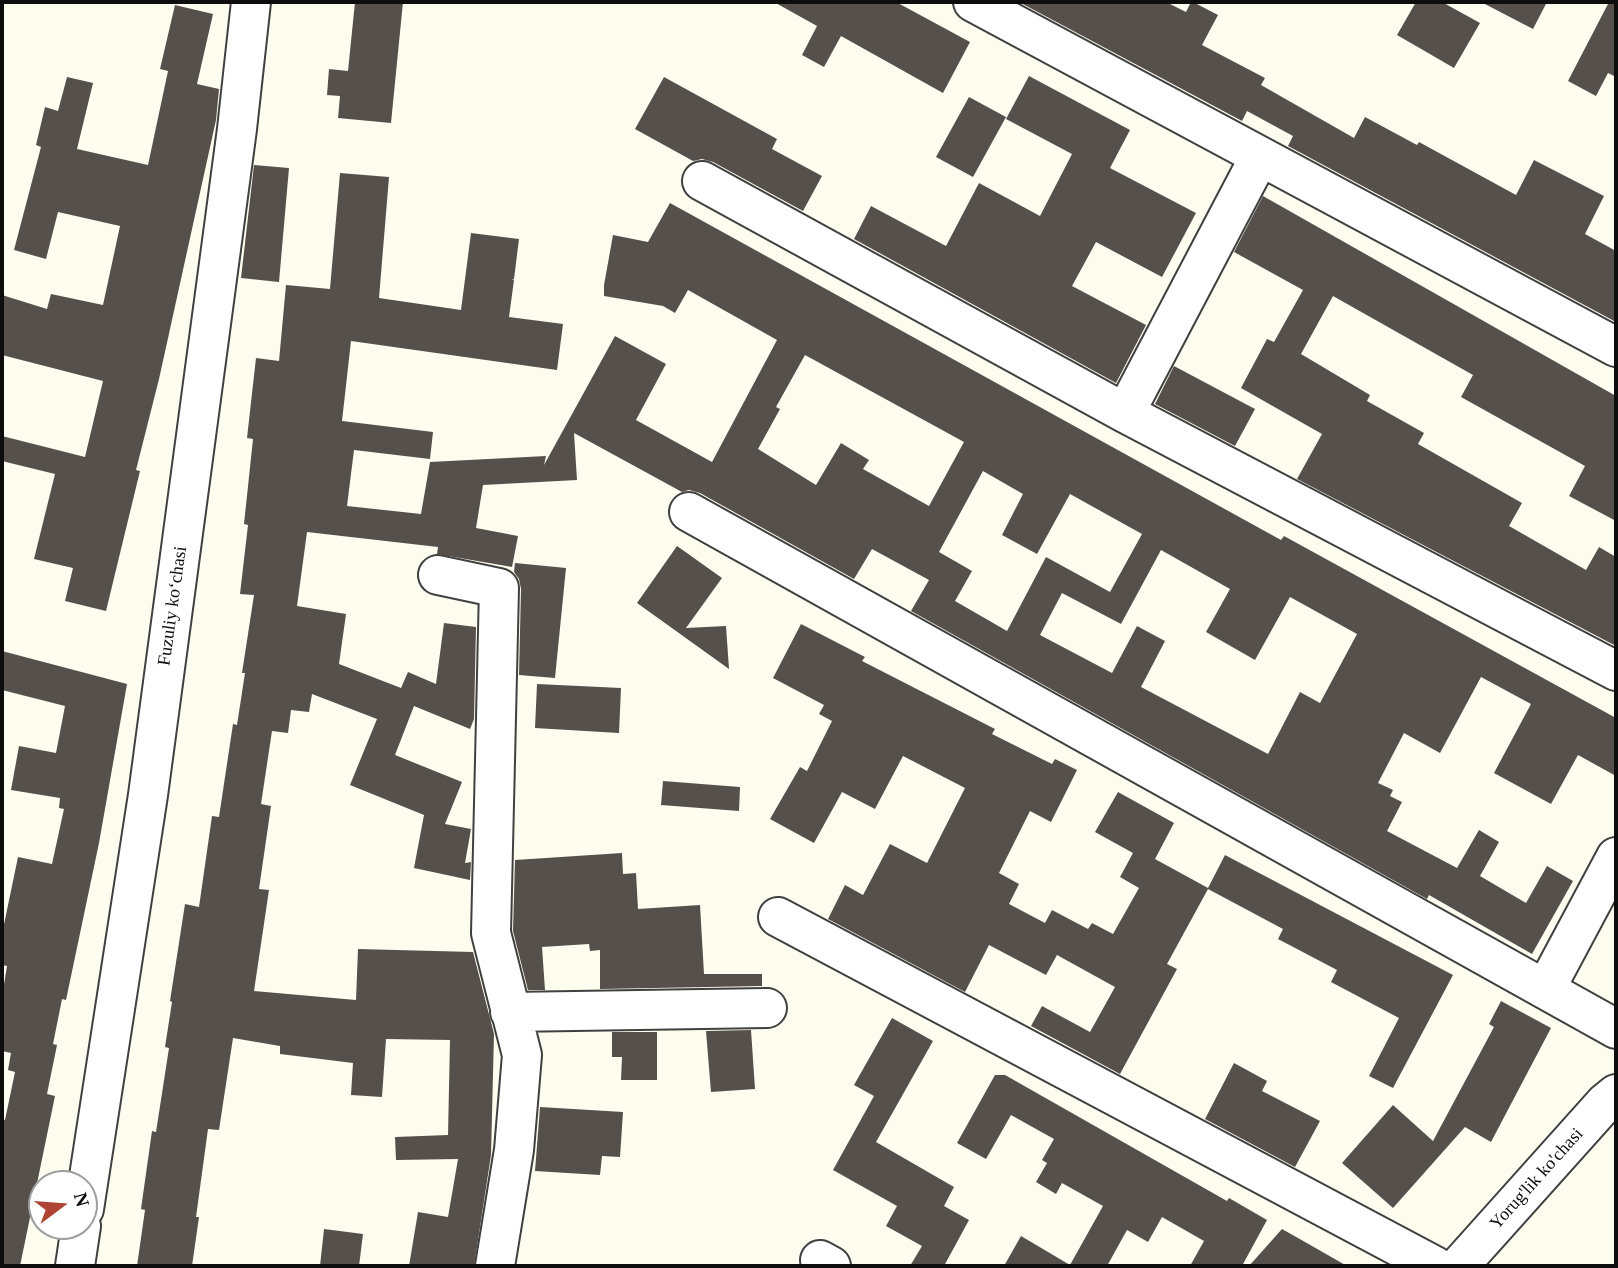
<!DOCTYPE html>
<html>
<head>
<meta charset="utf-8">
<style>
	body { margin:0 }
	#map { position:relative; width:1618px; height:1268px; overflow:hidden; background:#fdfdef; font-family:Georgia,serif }
	canvas { display:block }
	.frame { position:absolute; inset:0; border:4px solid #0d0d0d; pointer-events:none }
	.north { position:absolute; left:28px; top:1170px; width:70px; height:70px; box-sizing:border-box; background:#fff; border:2px solid #9e9e9e; border-radius:50%; rotate:74deg; font-size:19px; font-weight:700; line-height:28px; text-align:center; color:#0d0d0d }
	.north::after { content:''; display:block; margin:auto; width:24px; height:32px; background:#af4434; clip-path:polygon(50% 0,100% 100%,50% 72%,0 100%) }
</style>
</head>
<body>
<div id="map">
<canvas width="1618" height="1268"></canvas>
<div class="frame"></div>
<div class="north">N</div>
</div>
<script>
const g = document.querySelector('canvas').getContext('2d');
g.lineJoin = 'round';
function paint(path, color) { g.fillStyle = color; g.fill(path, 'evenodd'); }
function trace(path, color, width, dash) { g.strokeStyle = color; g.lineWidth = width; g.lineCap = dash ? 'butt' : 'round'; g.setLineDash(dash || []); g.stroke(path); }
function label(font, color, halo, rows, align = 'center') {
  g.font = font + ' Georgia,serif'; g.lineWidth = 7; g.setLineDash([]); g.textBaseline = 'middle'; g.strokeStyle = halo; g.fillStyle = color; for (const [text, x, y, turn = 0] of rows) {
    g.save(); g.translate(x, y); g.rotate((+turn || 0) * Math.PI / 180); g.textAlign = isNaN(turn) ? turn : align; if (halo) g.strokeText(text, 0, 0); g.fillText(text, 0, 0); g.restore();
  }
}
const building = new Path2D(`
	M 355,2 L 403,2 L 391,123 L 338,118 L 340,96 L 327,95 L 329,69 L 348,71 Z
	M 774,2 L 896,2 L 970,42 L 943,93 L 841,36 L 824,67 L 802,55 L 817,26 Z
	M 1019,2 L 1166,2 L 1186,12 L 1191,2 L 1193,2 L 1218,15 L 1202,45 L 1265,78 L 1261,85 L 1354,138 L 1365,117 L 1417,145 L 1419,142 L 1516,195 L 1534,160 L 1604,196 L 1585,234 L 1616,251 L 1616,322 L 1288,146 L 1293,136 L 1247,111 L 1242,121 Z
	M 1416,2 L 1442,2 L 1480,23 L 1454,68 L 1397,35 Z
	M 1481,2 L 1547,2 L 1533,29 Z
	M 1609,2 L 1616,2 L 1616,77 L 1608,73 L 1596,96 L 1568,81 Z
	M 175,5 L 213,14 L 197,84 L 219,89 L 216,120 L 159,379 L 136,470 L 140,471 L 106,611 L 65,601 L 73,568 L 34,559 L 55,474 L 2,461 L 2,436 L 85,457 L 103,381 L 2,355 L 2,295 L 47,309 L 51,294 L 103,305 L 120,226 L 58,212 L 46,259 L 14,250 L 41,147 L 36,145 L 45,107 L 58,111 L 67,77 L 93,83 L 77,149 L 148,165 L 168,71 L 160,69 Z
	M 1029,76 L 1130,130 L 1110,168 L 1196,213 L 1162,277 L 1096,242 L 1072,286 L 1146,325 L 1116,383 L 854,239 L 871,206 L 946,246 L 979,183 L 1040,216 L 1072,154 L 1006,119 Z
	M 664,77 L 777,139 L 772,149 L 822,176 L 803,211 L 713,162 L 702,159 L 693,161 L 635,129 Z
	M 969,97 L 1006,117 L 973,177 L 936,157 Z
	M 254,165 L 289,168 L 279,282 L 241,278 Z
	M 340,173 L 389,177 L 379,298 L 461,310 L 471,233 L 519,239 L 514,279 L 512,279 L 514,280 L 509,317 L 563,324 L 557,370 L 351,341 L 342,421 L 433,432 L 430,459 L 354,450 L 347,506 L 421,514 L 430,462 L 546,456 L 544,465 L 615,336 L 666,364 L 636,420 L 712,462 L 777,340 L 688,290 L 675,313 L 663,306 L 604,296 L 604,285 L 613,235 L 648,242 L 670,203 L 1281,540 L 1284,536 L 1616,718 L 1616,776 L 1578,755 L 1551,804 L 1494,773 L 1531,704 L 1481,677 L 1440,753 L 1404,733 L 1378,783 L 1393,790 L 1390,796 L 1402,802 L 1387,831 L 1457,868 L 1479,830 L 1499,842 L 1480,876 L 1526,903 L 1547,866 L 1573,881 L 1532,954 L 1429,895 L 1427,899 L 911,611 L 929,580 L 872,549 L 854,579 L 700,493 L 689,490 L 682,492 L 574,433 L 577,480 L 483,485 L 476,528 L 518,536 L 512,567 L 437,554 L 438,547 L 307,532 L 297,606 L 346,614 L 339,664 L 401,688 L 408,672 L 436,684 L 444,623 L 476,627 L 474,719 L 470,729 L 414,706 L 395,755 L 462,782 L 445,824 L 471,829 L 465,863 L 471,862 L 470,880 L 414,868 L 424,815 L 350,785 L 377,719 L 312,694 L 309,712 L 291,710 L 288,733 L 272,731 L 261,804 L 271,806 L 259,889 L 269,890 L 254,991 L 356,1000 L 358,949 L 473,952 L 494,1034 L 491,1155 L 474,1266 L 409,1266 L 418,1212 L 448,1217 L 458,1159 L 396,1160 L 395,1137 L 448,1135 L 450,1040 L 386,1039 L 382,1097 L 351,1095 L 353,1063 L 280,1054 L 280,1046 L 233,1038 L 219,1130 L 208,1129 L 196,1217 L 199,1217 L 192,1266 L 137,1266 L 145,1210 L 141,1209 L 152,1131 L 156,1132 L 169,1048 L 165,1047 L 172,1002 L 170,1001 L 185,904 L 199,907 L 212,816 L 219,817 L 233,724 L 237,725 L 245,673 L 242,673 L 254,595 L 240,594 L 248,525 L 244,524 L 253,439 L 247,438 L 256,358 L 279,361 L 286,285 L 330,289 ZM 805,355 L 964,442 L 929,506 L 863,469 L 869,460 L 841,443 L 816,485 L 758,449 L 780,409 L 776,407 ZM 983,471 L 1023,494 L 1002,535 L 1037,554 L 1070,494 L 1142,534 L 1110,592 L 1046,557 L 1007,631 L 955,601 L 972,571 L 939,552 ZM 1161,550 L 1230,589 L 1206,632 L 1255,660 L 1290,597 L 1357,634 L 1320,703 L 1300,692 L 1268,754 L 1141,687 L 1165,641 L 1137,626 L 1112,673 L 1040,635 L 1062,593 L 1121,624 Z
	M 1263,196 L 1616,396 L 1616,521 L 1569,496 L 1585,466 L 1461,397 L 1473,375 L 1333,296 L 1301,354 L 1370,395 L 1367,401 L 1424,433 L 1418,444 L 1522,503 L 1509,526 L 1586,570 L 1599,547 L 1616,557 L 1616,646 L 1297,479 L 1322,434 L 1241,388 L 1267,339 L 1274,342 L 1303,290 L 1234,252 Z
	M 1174,366 L 1255,409 L 1235,446 L 1155,404 Z
	M 677,546 L 722,578 L 686,628 L 726,626 L 729,669 L 637,603 Z
	M 515,563 L 566,568 L 555,678 L 519,675 L 521,589 L 519,579 L 514,572 Z
	M 801,624 L 865,657 L 862,661 L 995,729 L 992,734 L 1052,764 L 1055,759 L 1077,770 L 1051,822 L 1030,811 L 999,873 L 1019,884 L 1009,904 L 1045,923 L 1052,910 L 1088,929 L 1092,923 L 1113,934 L 1139,888 L 1120,877 L 1133,853 L 1095,832 L 1118,792 L 1174,823 L 1155,859 L 1208,888 L 1225,855 L 1453,975 L 1393,1088 L 1369,1076 L 1399,1018 L 1331,982 L 1337,970 L 1278,939 L 1283,929 L 1208,889 L 1167,964 L 1177,969 L 1120,1074 L 1031,1026 L 1042,1006 L 1090,1032 L 1115,987 L 1057,955 L 1046,975 L 989,945 L 965,992 L 828,919 L 845,885 L 863,895 L 890,844 L 927,863 L 965,788 L 903,756 L 875,809 L 842,792 L 814,843 L 770,819 L 800,767 L 807,771 L 832,721 L 819,714 L 824,705 L 773,678 Z
	M 2,651 L 127,684 L 99,843 L 66,1000 L 62,999 L 53,1044 L 57,1045 L 47,1094 L 55,1096 L 20,1266 L 2,1266 L 2,1119 L 5,1120 L 15,1072 L 8,1070 L 11,1053 L 2,1051 L 2,997 L 7,966 L 2,965 L 2,934 L 18,857 L 52,864 L 64,809 L 59,808 L 60,798 L 11,790 L 19,746 L 56,753 L 65,706 L 2,690 Z
	M 537,684 L 621,688 L 619,733 L 535,728 Z
	M 663,781 L 740,787 L 739,811 L 661,805 Z
	M 622,853 L 623,874 L 636,873 L 638,909 L 700,905 L 704,974 L 762,974 L 762,986 L 600,989 L 600,950 L 590,951 L 589,944 L 542,947 L 545,990 L 528,990 L 513,931 L 515,860 Z
	M 1501,1001 L 1551,1028 L 1491,1142 L 1465,1127 L 1393,1208 L 1342,1163 L 1393,1105 L 1433,1141 L 1494,1027 L 1489,1024 Z
	M 892,1018 L 933,1041 L 876,1142 L 954,1187 L 944,1206 L 969,1220 L 944,1266 L 910,1266 L 922,1246 L 886,1226 L 897,1206 L 833,1170 L 874,1096 L 854,1085 Z
	M 751,1030 L 755,1089 L 711,1092 L 706,1031 Z
	M 612,1032 L 657,1032 L 657,1080 L 621,1080 L 622,1057 L 612,1057 Z
	M 1234,1063 L 1267,1081 L 1262,1091 L 1320,1121 L 1295,1167 L 1205,1119 Z
	M 995,1075 L 1005,1075 L 1227,1201 L 1229,1198 L 1267,1220 L 1242,1266 L 1190,1266 L 1204,1241 L 1162,1217 L 1148,1242 L 1127,1230 L 1107,1266 L 1004,1266 L 1021,1236 L 1070,1265 L 1103,1206 L 1062,1183 L 1056,1194 L 1036,1182 L 1047,1163 L 1042,1160 L 1054,1139 L 1011,1115 L 986,1159 L 957,1143 Z
	M 540,1107 L 623,1112 L 620,1157 L 602,1156 L 600,1175 L 535,1171 Z
	M 324,1229 L 363,1234 L 359,1266 L 320,1266 Z
	M 1282,1229 L 1298,1238 L 1347,1266 L 1249,1266 Z`);
const minor = new Path2D(`
	M 973,2 L 1616,347
	M 702,181 L 1125,413 L 1616,671
	M 1125,413 L 1260,156
	M 689,512 L 1616,1029
	M 438,575 L 499,588 L 491,933 L 522,1055 L 514,1150 L 495,1266
	M 778,917 L 1435,1266
	M 1546,988 L 1616,857
	M 510,1012 L 767,1008
	M 84,1209 L 148,795 L 237,129 L 251,2
	M 820,1260 L 831,1266
	M 75,1266 L 81,1226
	M 1459,1266 L 1605,1103 L 1616,1094`);
const streetNames = [
	["Fuzuliy koʻchasi",173,606,-82],
	["Yorug'lik ko'chasi",1537,1179,-48]
];
paint(building, '#55504b');
trace(minor, '#404040', 42);
trace(minor, '#fff', 38);
label('18px', '#0d0d0d', '#fff', streetNames);
</script>
</body>
</html>
